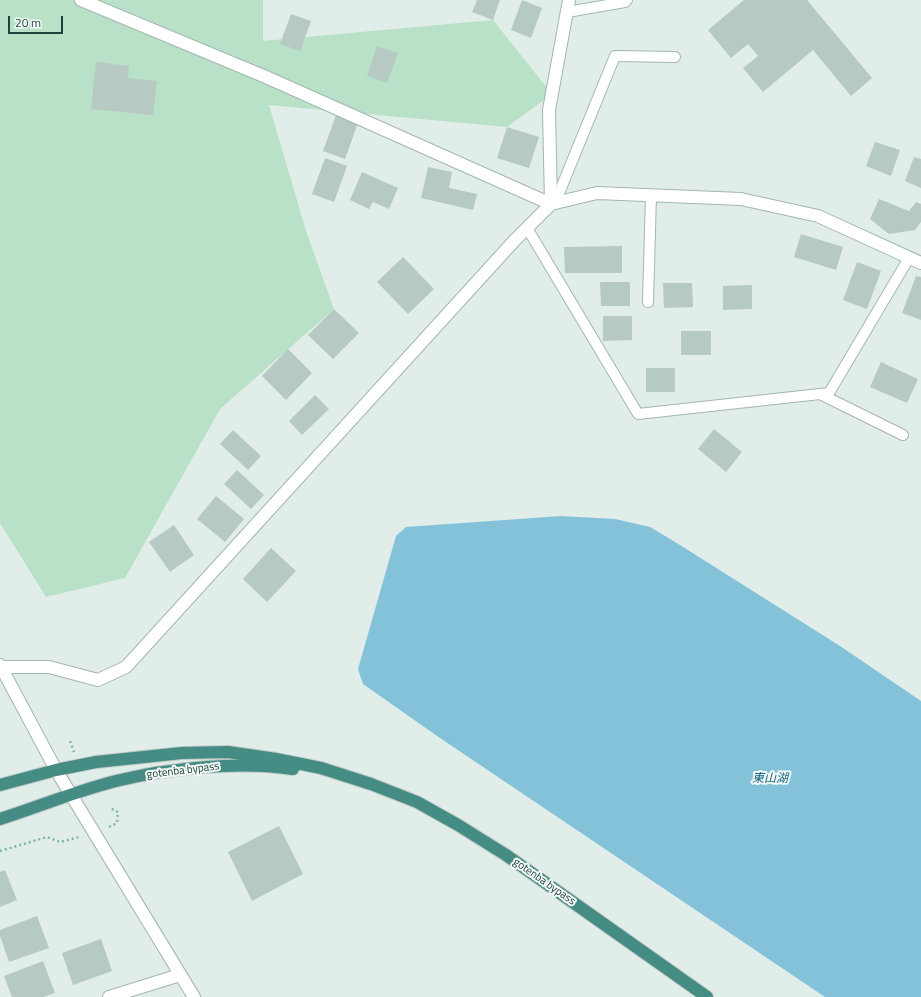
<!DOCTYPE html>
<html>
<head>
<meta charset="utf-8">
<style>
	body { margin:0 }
	#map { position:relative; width:921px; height:997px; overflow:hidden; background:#e1ede9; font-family:"Titillium Web",sans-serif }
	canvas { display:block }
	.scale { position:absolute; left:8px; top:16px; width:55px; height:18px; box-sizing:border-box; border:2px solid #1f403b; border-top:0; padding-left:5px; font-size:12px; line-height:14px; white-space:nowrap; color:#1f403b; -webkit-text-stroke:3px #f2f9f7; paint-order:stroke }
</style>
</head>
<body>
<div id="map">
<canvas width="921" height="997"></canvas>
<div class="scale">20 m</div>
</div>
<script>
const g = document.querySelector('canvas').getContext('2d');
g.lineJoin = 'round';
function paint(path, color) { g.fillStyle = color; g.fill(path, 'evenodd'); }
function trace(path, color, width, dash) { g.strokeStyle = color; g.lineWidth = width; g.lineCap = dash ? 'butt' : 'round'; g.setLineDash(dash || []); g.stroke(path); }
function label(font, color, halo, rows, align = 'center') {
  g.font = font + ' "Titillium Web","Noto Sans JP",sans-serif'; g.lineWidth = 4; g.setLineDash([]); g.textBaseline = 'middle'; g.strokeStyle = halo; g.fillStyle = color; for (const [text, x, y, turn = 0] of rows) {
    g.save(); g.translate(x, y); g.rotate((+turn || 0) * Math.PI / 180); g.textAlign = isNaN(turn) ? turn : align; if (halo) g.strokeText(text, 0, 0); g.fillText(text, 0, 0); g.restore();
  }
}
const green = new Path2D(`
	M 0,0 L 263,0 L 263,41 L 493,20 L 552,94 L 507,127 L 269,105 L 306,231 L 334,309 L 220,409 L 125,578 L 46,597 L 0,523 Z`);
const water = new Path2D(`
	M 561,516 L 615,519 L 650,527 L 680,545 L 840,646 L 921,701 L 921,997 L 825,997 L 440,738 L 363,684 L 358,669 L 396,536 L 406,527 Z`);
const building = new Path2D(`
	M 477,0 L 500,0 L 493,20 L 472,12 Z
	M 522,0 L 542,8 L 531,38 L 511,30 Z
	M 744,0 L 807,0 L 872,78 L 851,96 L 813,50 L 763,92 L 743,68 L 758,56 L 748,44 L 731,58 L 708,30 Z
	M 291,14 L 311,21 L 300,51 L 280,44 Z
	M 377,46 L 398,53 L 387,83 L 367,76 Z
	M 96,62 L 129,66 L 128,78 L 157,81 L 153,115 L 91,109 Z
	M 336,115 L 358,123 L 345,159 L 323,151 Z
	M 507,127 L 539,137 L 529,168 L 497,158 Z
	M 875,142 L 900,150 L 891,176 L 866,166 Z
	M 914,157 L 921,159 L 921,188 L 905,181 Z
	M 325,158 L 347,166 L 334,202 L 312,194 Z
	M 428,167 L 452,172 L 449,188 L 477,194 L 473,210 L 421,198 Z
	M 362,172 L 398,188 L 389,209 L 373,202 L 369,209 L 350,200 Z
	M 879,199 L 909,211 L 916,202 L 921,204 L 921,222 L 915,230 L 889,234 L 870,219 Z
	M 801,234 L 843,247 L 836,270 L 794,257 Z
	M 622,246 L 622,273 L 565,273 L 564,247 Z
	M 403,257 L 434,289 L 408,314 L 377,282 Z
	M 857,262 L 881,271 L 867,309 L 843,300 Z
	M 916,276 L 921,277 L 921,320 L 902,313 Z
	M 600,282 L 630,282 L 630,306 L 601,306 Z
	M 663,283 L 692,283 L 693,307 L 664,308 Z
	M 752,285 L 752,309 L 723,310 L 723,286 Z
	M 334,309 L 359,333 L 333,359 L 308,335 Z
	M 603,316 L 632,316 L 632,340 L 603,341 Z
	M 681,331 L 711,331 L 711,355 L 681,355 Z
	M 288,349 L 312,373 L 286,400 L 262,376 Z
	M 881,362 L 918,379 L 907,403 L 870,387 Z
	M 646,368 L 675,368 L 675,392 L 646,392 Z
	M 315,395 L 329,409 L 302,435 L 289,421 Z
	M 714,429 L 742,452 L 726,472 L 698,449 Z
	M 233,430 L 261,456 L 248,470 L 220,444 Z
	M 237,470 L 264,495 L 251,509 L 224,484 Z
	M 216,496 L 244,519 L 225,542 L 197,519 Z
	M 174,525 L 194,555 L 170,572 L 149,542 Z
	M 271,548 L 296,571 L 267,602 L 243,579 Z
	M 279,826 L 303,874 L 252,901 L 228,852 Z
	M 5,870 L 17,900 L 0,907 L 0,872 Z
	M 37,916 L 49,948 L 9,962 L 0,936 L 0,930 Z
	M 101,939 L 112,971 L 73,985 L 62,953 Z
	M 43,961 L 55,993 L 43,997 L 12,997 L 4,976 Z`);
const path = new Path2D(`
	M 70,741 L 74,752
	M 109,827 L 117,823 L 118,812 L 110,808
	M 0,851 L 47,837 L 60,842 L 79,837`);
const service = new Path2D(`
	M 567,12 L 625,2 L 627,0
	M 555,203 L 615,56 L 675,57
	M 527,228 L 638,414 L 829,393 L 909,258
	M 648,302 L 651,195
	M 820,394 L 903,435`);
const minor = new Path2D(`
	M 81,0 L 266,77 L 551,204
	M 551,204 L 549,110 L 569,0
	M 0,667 L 49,667 L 98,680 L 126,667 L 514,241 L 551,204 L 597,193 L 741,199 L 818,216 L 921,263
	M 109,997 L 180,975`);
const tertiary = new Path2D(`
	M 0,665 L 56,770 L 194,997`);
const trunk = new Path2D(`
	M 0,785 L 56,770 L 96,762 L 182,753 L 228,752 L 276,759 L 321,768 L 371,784 L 417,802 L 458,825 L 506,855 L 707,997
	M 0,819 C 38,807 76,791 116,781 C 169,768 238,761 293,769`);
const streetNames = [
	["gotenba bypass",183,771,-7],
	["gotenba bypass",544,882,35]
];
const waterNames = [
	["東山湖",770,779]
];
paint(green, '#b8e1c8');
paint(water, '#83c2d9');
paint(building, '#b6c9c3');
trace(service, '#a3b6b1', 12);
trace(minor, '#a3b6b1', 14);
trace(tertiary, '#a3b6b1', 14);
trace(trunk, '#c0cac8', 14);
trace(path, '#7eb5aa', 2.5, [2, 3]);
trace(service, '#fff', 10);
trace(minor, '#fff', 12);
trace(tertiary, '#fff', 12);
trace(trunk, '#448c84', 12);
label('11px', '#1f403b', '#f2f9f7', streetNames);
label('italic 12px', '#126383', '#f2f9f7', waterNames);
</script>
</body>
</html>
